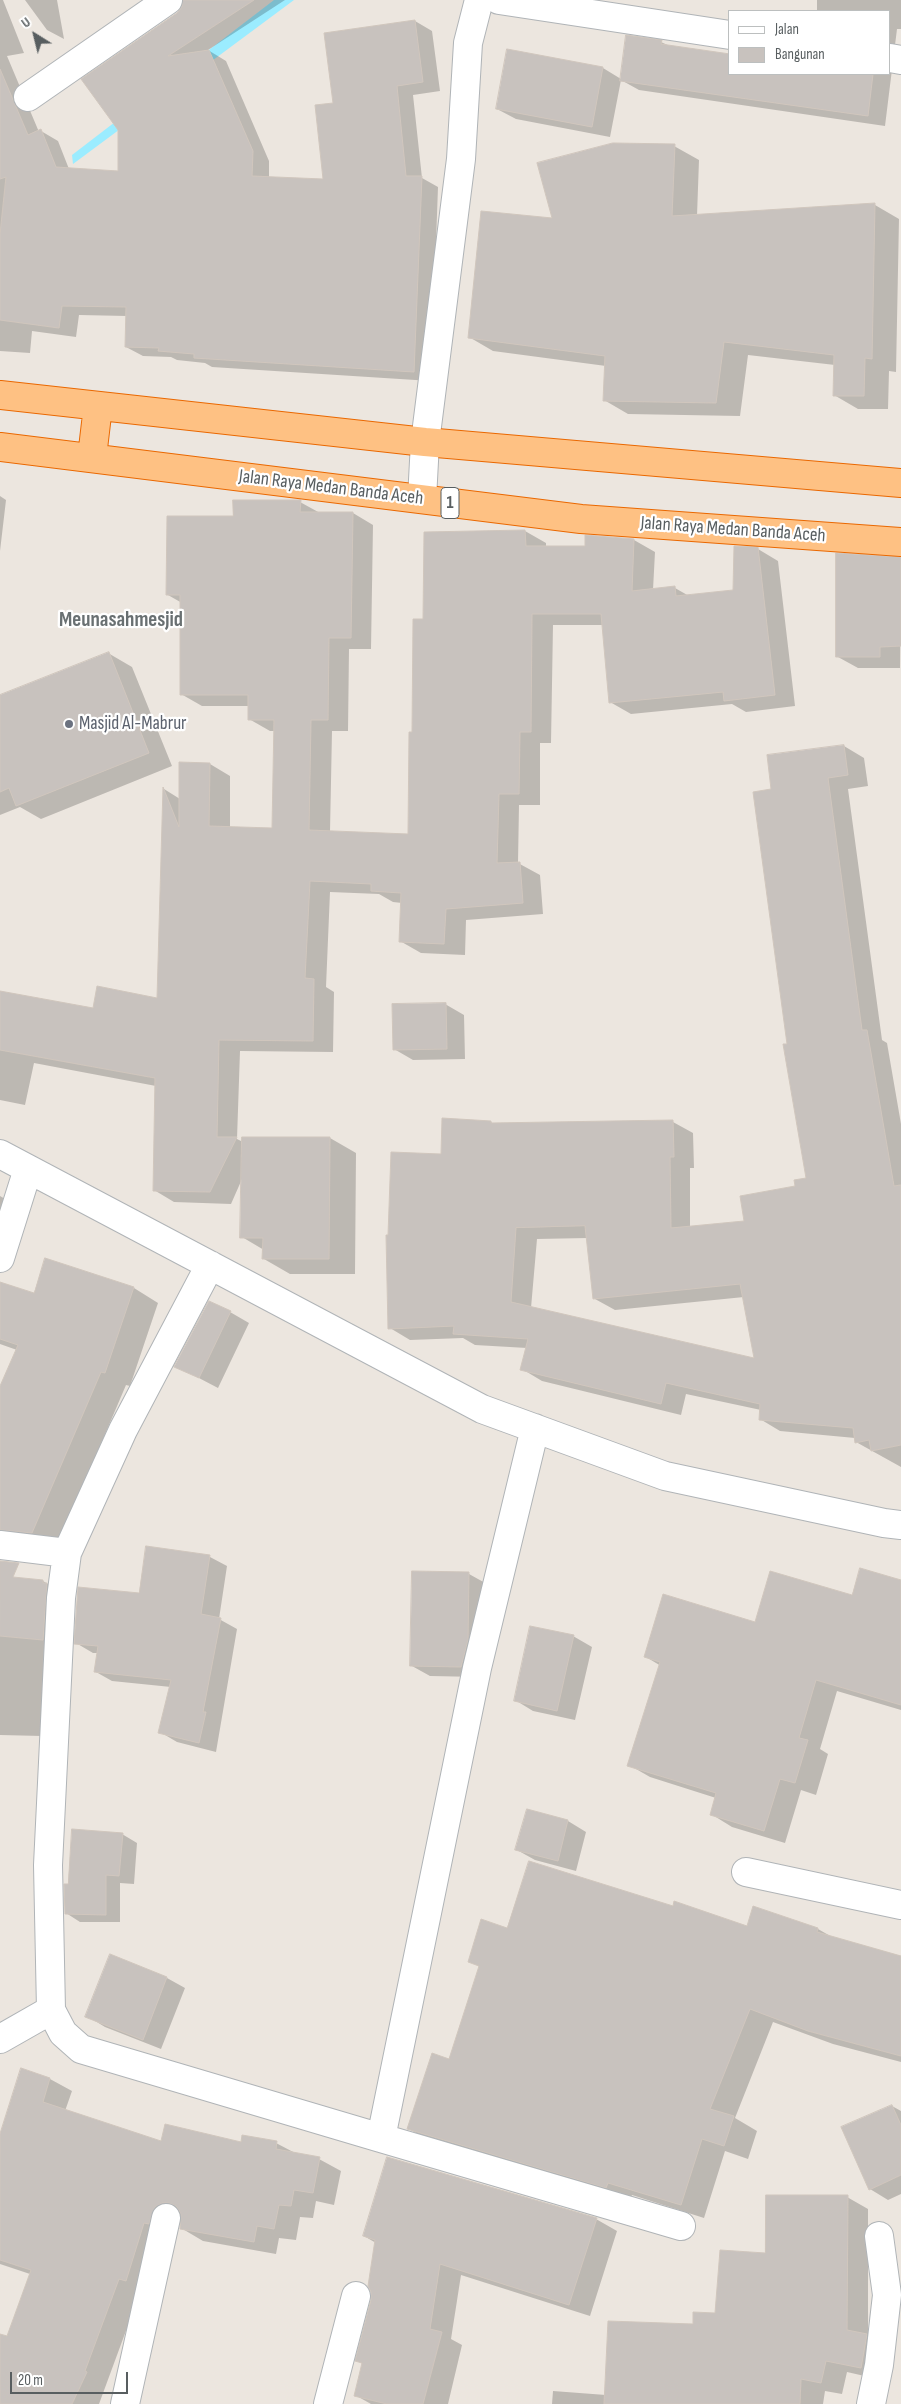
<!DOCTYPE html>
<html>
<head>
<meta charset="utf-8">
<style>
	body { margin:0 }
	#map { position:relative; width:901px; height:2404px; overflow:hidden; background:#ece6df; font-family:"Sofia Sans Condensed",sans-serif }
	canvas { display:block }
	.legend { position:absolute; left:728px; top:10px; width:162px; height:65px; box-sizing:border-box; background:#fff; border:1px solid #bcbfbf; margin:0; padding:6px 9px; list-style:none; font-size:15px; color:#585e60 }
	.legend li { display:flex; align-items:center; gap:10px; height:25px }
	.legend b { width:25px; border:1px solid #bcbfbf }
	.north { position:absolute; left:10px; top:10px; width:50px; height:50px; -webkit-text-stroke:4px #fff; paint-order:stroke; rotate:324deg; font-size:14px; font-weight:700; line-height:20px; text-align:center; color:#585e60 }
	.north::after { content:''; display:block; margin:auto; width:18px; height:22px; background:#585e60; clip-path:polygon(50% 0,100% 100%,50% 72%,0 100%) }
	.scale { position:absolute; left:10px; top:2372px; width:118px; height:22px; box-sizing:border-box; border:2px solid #585e60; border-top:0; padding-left:6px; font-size:15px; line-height:18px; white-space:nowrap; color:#585e60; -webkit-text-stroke:4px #fff; paint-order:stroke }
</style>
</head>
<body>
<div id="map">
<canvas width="901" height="2404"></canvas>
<ul class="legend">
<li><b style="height:6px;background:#fff"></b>Jalan</li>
<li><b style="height:14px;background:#c8c2be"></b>Bangunan</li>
</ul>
<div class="north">U</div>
<div class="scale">20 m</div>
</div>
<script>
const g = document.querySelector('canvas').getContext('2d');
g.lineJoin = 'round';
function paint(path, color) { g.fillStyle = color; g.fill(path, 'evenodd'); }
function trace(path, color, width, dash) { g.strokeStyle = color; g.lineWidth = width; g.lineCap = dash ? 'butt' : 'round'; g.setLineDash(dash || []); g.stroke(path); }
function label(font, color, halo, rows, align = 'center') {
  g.font = font + ' "Sofia Sans Condensed",sans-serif'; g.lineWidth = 4.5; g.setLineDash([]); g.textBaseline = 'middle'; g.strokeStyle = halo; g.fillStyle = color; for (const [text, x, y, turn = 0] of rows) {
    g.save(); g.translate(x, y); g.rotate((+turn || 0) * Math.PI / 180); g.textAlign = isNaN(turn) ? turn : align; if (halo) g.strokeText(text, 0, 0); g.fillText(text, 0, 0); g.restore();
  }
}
const water = new Path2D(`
	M 274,0 L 294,0 L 73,164 L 72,155 Z`);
const shadow = new Path2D(`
	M 0,0 L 3,0 L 24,53 L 7,56 L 39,132 L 41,131 L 58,141 L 69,169 L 119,172 L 184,0 L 285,0 L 208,50 L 226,61 L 269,161 L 269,178 L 325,181 L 335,104 L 415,21 L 432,31 L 440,91 L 413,95 L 422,178 L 438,187 L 431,381 L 212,367 L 205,363 L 177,360 L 171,357 L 143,356 L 126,347 L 127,316 L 79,315 L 76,337 L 32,331 L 30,353 L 0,351 Z
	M 25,0 L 57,0 L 64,39 L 47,30 Z
	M 817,0 L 901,0 L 901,29 L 897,29 L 885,126 L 639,90 L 621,80 L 610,137 L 516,119 L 497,109 L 508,50 L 603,68 L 621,79 L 661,42 L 730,74 L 890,74 L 890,11 L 817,11 Z
	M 674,146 L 699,160 L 697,216 L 875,205 L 899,219 L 896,372 L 889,371 L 888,409 L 858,409 L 834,395 L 835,365 L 748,355 L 740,416 L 628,414 L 604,400 L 606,366 L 493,351 L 469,337 L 553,220 Z
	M 0,496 L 6,500 L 0,551 Z
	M 300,502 L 320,513 L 353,513 L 373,525 L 371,649 L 349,649 L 348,731 L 332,731 L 330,832 L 409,835 L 413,734 L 425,620 L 525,531 L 546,543 L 546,547 L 586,547 L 586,536 L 634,540 L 655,552 L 653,590 L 675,588 L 689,596 L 734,591 L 758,549 L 778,561 L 795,706 L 746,712 L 732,704 L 631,714 L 610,702 L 603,625 L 553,625 L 551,743 L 540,743 L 540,805 L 519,805 L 518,863 L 540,875 L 543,914 L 466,920 L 465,955 L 421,953 L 400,941 L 402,903 L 393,902 L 379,894 L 330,892 L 326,987 L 334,992 L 333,1052 L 240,1051 L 237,1139 L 243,1142 L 330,1138 L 356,1153 L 355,1274 L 290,1274 L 264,1259 L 264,1250 L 242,1237 L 242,1179 L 231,1204 L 174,1202 L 154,1190 L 156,1086 L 34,1063 L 25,1105 L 0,1100 L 0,993 L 94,1010 L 158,999 L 164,789 L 180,799 L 210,764 L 230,776 L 230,828 L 273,830 L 275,731 L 270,731 L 249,719 L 249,706 L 202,706 L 181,694 L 182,603 L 168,595 L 234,517 Z
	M 901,559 L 900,668 L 858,668 L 838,657 Z
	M 108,653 L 132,667 L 172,766 L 41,819 L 20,807 L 0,815 L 0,696 Z
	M 844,746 L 864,758 L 868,786 L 848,789 L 882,1040 L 887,1043 L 901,1124 L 901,1467 L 856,1442 L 855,1438 L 780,1431 L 760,1419 L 761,1410 L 686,1394 L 681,1415 L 542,1381 L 522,1369 L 527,1348 L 475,1345 L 463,1338 L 410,1340 L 390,1328 L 389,1236 L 442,1155 L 491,1122 L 495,1125 L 673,1122 L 693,1133 L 694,1168 L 690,1168 L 690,1227 L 746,1222 L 808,1179 L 788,1045 L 773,790 ZM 588,1238 L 595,1299 L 615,1310 L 744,1297 L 755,1360 L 531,1308 L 537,1239 Z
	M 445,1004 L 464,1015 L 465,1059 L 413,1060 L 394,1049 Z
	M 0,1196 L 24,1210 L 7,1270 L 0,1267 Z
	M 74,1269 L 134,1288 L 158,1303 L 130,1386 L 126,1385 L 57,1547 L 33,1544 L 0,1530 L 0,1389 L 17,1350 L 0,1344 L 0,1297 L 66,1305 Z
	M 230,1312 L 249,1323 L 218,1388 L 176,1366 Z
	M 210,1557 L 227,1566 L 219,1619 L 237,1629 L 216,1752 L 177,1742 L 160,1732 L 171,1687 L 112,1681 L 96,1672 L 98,1653 L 93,1653 L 76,1643 L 140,1595 Z
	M 469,1574 L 487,1584 L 480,1677 L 430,1676 L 412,1666 Z
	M 0,1577 L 43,1581 L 61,1592 L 62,1650 L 44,1648 L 42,1736 L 0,1735 Z
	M 901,1581 L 901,1710 L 837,1691 L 820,1749 L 828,1754 L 816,1795 L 801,1790 L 785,1843 L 732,1827 L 711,1814 L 716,1798 L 650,1777 L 629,1765 L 661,1666 L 646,1657 Z
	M 573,1636 L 592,1647 L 575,1720 L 533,1711 L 515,1700 Z
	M 527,1810 L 568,1821 L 586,1832 L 576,1871 L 535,1860 L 517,1850 Z
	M 122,1834 L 137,1843 L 134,1884 L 120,1883 L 120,1922 L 80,1922 L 66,1913 L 69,1885 Z
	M 673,1908 L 747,1928 L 754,1908 L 818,1929 L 832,1937 L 901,1956 L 901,2062 L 833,2044 L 773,2022 L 735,2118 L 757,2131 L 748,2159 L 725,2151 L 704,2218 L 632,2195 L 630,2200 L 432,2142 L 409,2129 L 450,2060 L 480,1967 L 469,1961 L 508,1929 Z
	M 111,1956 L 167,1978 L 185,1988 L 161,2049 L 105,2027 L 87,2016 Z
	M 22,2070 L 50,2079 L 72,2091 L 65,2111 L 162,2142 L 276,2143 L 297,2154 L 319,2159 L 341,2171 L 334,2205 L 316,2201 L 313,2218 L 300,2217 L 296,2240 L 279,2238 L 276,2254 L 203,2241 L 181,2228 L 182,2216 L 176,2219 L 141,2290 L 99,2404 L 0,2404 L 0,2344 L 7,2338 L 30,2274 L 0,2264 L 0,2138 Z
	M 892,2106 L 901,2111 L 901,2194 L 888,2200 L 870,2189 Z
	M 847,2197 L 868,2209 L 868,2336 L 887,2347 L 882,2380 L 847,2372 L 842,2394 L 825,2391 L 823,2404 L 552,2404 L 553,2391 L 606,2395 L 694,2325 L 716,2315 L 767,2255 Z
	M 596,2219 L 617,2231 L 590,2316 L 461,2275 L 451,2339 L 462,2345 L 448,2404 L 371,2404 L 355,2395 L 363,2364 L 357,2361 L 372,2300 L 376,2243 L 364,2236 Z`);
const building = new Path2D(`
	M 183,0 L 254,0 L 168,56 L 209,50 L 253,151 L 252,176 L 323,179 L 315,105 L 333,103 L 324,33 L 415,20 L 423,82 L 397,86 L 406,176 L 422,176 L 414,372 L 194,358 L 194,354 L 158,351 L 159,348 L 125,347 L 126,307 L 62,306 L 59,328 L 0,320 L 0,234 L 6,177 L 0,179 L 0,69 L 28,135 L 41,129 L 56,167 L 118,171 L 118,130 L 81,79 L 177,13 L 182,7 Z
	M 626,35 L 662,40 L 661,44 L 730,54 L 730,74 L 873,74 L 868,116 L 620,81 Z
	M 507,49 L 603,67 L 592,127 L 496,109 Z
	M 613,143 L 675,144 L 672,216 L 875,203 L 872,359 L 865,358 L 864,396 L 833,396 L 834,355 L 724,342 L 716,403 L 603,401 L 605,356 L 468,338 L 481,211 L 552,218 L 537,163 Z
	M 233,500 L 301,500 L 300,512 L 353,512 L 351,638 L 329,638 L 328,720 L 311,720 L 309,830 L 408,834 L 409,732 L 412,732 L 413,619 L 423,619 L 424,532 L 525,530 L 526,546 L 585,546 L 585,535 L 634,539 L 632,591 L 675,586 L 676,596 L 733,590 L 734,546 L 758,547 L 775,695 L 724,701 L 723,692 L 609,703 L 601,614 L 532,614 L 531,732 L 520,732 L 519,794 L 499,794 L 497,863 L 520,862 L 523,903 L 446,909 L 444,944 L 399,942 L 401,893 L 371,891 L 371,884 L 310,881 L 305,978 L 314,979 L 313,1041 L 219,1040 L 217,1137 L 237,1137 L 210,1192 L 153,1191 L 155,1078 L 0,1050 L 0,991 L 93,1008 L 97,986 L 157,998 L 163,787 L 179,827 L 179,762 L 210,763 L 209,826 L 272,828 L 274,720 L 248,720 L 248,695 L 180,695 L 180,595 L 166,595 L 167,516 L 233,516 Z
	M 836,553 L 901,557 L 901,646 L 880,647 L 880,657 L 836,657 Z
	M 109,652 L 149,753 L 16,806 L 9,788 L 0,792 L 0,695 Z
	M 844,745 L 848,775 L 828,778 L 862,1030 L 867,1030 L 894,1186 L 901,1185 L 901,1445 L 871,1451 L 869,1440 L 855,1443 L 853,1428 L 759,1420 L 760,1404 L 666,1383 L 661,1404 L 520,1370 L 528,1339 L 453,1334 L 454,1326 L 388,1329 L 386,1235 L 388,1235 L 391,1152 L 441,1154 L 442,1118 L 491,1121 L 491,1123 L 673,1120 L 674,1157 L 670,1157 L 671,1228 L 744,1221 L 740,1196 L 795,1186 L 794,1180 L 806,1178 L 783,1044 L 787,1044 L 753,792 L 771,789 L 767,755 ZM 585,1226 L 593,1299 L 740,1284 L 754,1358 L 511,1302 L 516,1228 Z
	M 446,1003 L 447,1049 L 393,1050 L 392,1004 Z
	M 242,1137 L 330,1137 L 329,1259 L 262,1259 L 263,1238 L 240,1238 Z
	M 45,1258 L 134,1287 L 105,1373 L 101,1372 L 32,1533 L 0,1530 L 0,1386 L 18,1345 L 0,1339 L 0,1282 L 34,1293 Z
	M 209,1301 L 231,1311 L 199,1378 L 174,1367 Z
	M 146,1546 L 210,1555 L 201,1614 L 221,1618 L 203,1712 L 206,1712 L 199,1743 L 158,1733 L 171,1680 L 94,1672 L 98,1646 L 74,1644 L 78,1587 L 139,1593 Z
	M 0,1561 L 19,1563 L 13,1577 L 43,1580 L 43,1583 L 47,1583 L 43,1640 L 0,1636 Z
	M 860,1568 L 901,1580 L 901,1705 L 816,1680 L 799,1738 L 808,1740 L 795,1783 L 780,1779 L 764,1831 L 710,1815 L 716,1793 L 627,1766 L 660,1662 L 644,1657 L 663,1594 L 755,1622 L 770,1571 L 852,1595 Z
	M 412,1571 L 469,1572 L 468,1640 L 461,1667 L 410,1666 Z
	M 530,1626 L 574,1635 L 557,1711 L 514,1701 Z
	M 527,1809 L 568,1820 L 558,1861 L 515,1850 Z
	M 72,1829 L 123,1833 L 119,1876 L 106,1875 L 106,1915 L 65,1914 L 64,1884 L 68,1884 Z
	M 529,1861 L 673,1906 L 674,1901 L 747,1926 L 753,1906 L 818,1928 L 817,1932 L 901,1956 L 901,2056 L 808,2031 L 750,2009 L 710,2109 L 734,2116 L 724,2146 L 702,2139 L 681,2205 L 608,2183 L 606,2188 L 407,2129 L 432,2053 L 449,2059 L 479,1966 L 468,1962 L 481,1919 L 507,1928 Z
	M 110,1954 L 167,1977 L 143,2040 L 85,2017 Z
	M 21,2068 L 50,2078 L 43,2102 L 161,2141 L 165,2124 L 241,2142 L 242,2135 L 277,2141 L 276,2149 L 320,2157 L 313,2193 L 294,2190 L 291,2206 L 279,2205 L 274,2229 L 257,2226 L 254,2242 L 180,2229 L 181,2214 L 176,2206 L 169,2203 L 162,2203 L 155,2207 L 149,2224 L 144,2223 L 126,2281 L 119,2279 L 85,2371 L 87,2372 L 72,2404 L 0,2404 L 0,2334 L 7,2336 L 31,2270 L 0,2260 L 0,2134 Z
	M 892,2105 L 901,2125 L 901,2175 L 869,2190 L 841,2127 Z
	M 387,2157 L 597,2218 L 569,2305 L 440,2264 L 430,2329 L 442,2332 L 423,2404 L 387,2404 L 354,2396 L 362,2363 L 355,2361 L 371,2300 L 371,2292 L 368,2286 L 375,2240 L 363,2236 Z
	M 766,2195 L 848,2195 L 847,2330 L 867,2334 L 861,2368 L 826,2361 L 821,2383 L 801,2379 L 800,2404 L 604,2404 L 608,2321 L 693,2324 L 693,2312 L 715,2313 L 720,2250 L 765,2253 Z`);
const street = new Path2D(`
	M 499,0 L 730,35
	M 890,58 L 901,60
	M 28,97 L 168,0
	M 422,499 L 425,442 L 461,159 L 468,43 L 479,0
	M 0,1154 L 482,1409 L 665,1476 L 884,1523 L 901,1525
	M 0,1258 L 28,1169
	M 210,1265 L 123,1430 L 67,1553 L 61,1598 L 48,1865 L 51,2010 L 63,2033 L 81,2049 L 381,2138
	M 535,1428 L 477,1668 L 381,2138 L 681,2226
	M 0,1545 L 67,1553
	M 746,1872 L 901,1905
	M 0,2039 L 51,2010
	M 125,2404 L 166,2218
	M 328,2404 L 356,2296
	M 871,2404 L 879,2365 L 887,2295 L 879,2236`);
const highway = new Path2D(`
	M 0,395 L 425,442 L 901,483
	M 0,447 L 581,519 L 901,542
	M 92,457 L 98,406`);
const markers = [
	[69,724,5,"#6b7280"]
];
const shields = [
	[450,503,18]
];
const shieldNames = [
	["1",450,503]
];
const streetNames = [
	["Jalan Raya Medan Banda Aceh",331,488,7],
	["Jalan Raya Medan Banda Aceh",733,530,4]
];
const worshipNames = [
	["Masjid Al-Mabrur",79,724]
];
const quarterNames = [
	["Meunasahmesjid",121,621]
];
paint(water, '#9becff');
paint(shadow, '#0003');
paint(building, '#c8c2be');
trace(building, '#d0c6bd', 1);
trace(street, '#b0b4b7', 30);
trace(highway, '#ea6800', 30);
trace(street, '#fff', 28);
trace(highway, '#fec183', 28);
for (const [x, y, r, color] of markers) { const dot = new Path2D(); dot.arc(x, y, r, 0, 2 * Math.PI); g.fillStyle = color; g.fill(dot); trace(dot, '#fff', 2); }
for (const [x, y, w] of shields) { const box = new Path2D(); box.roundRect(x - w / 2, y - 15.5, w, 31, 4); g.fillStyle = '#fff'; g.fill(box); trace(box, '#585e60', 1); }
label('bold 18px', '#585e60', null, shieldNames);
label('19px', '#585e60', '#fff', streetNames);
label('19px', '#5b616d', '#fff', worshipNames, 'left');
label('bold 21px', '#697072', '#fff', quarterNames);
</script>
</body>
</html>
